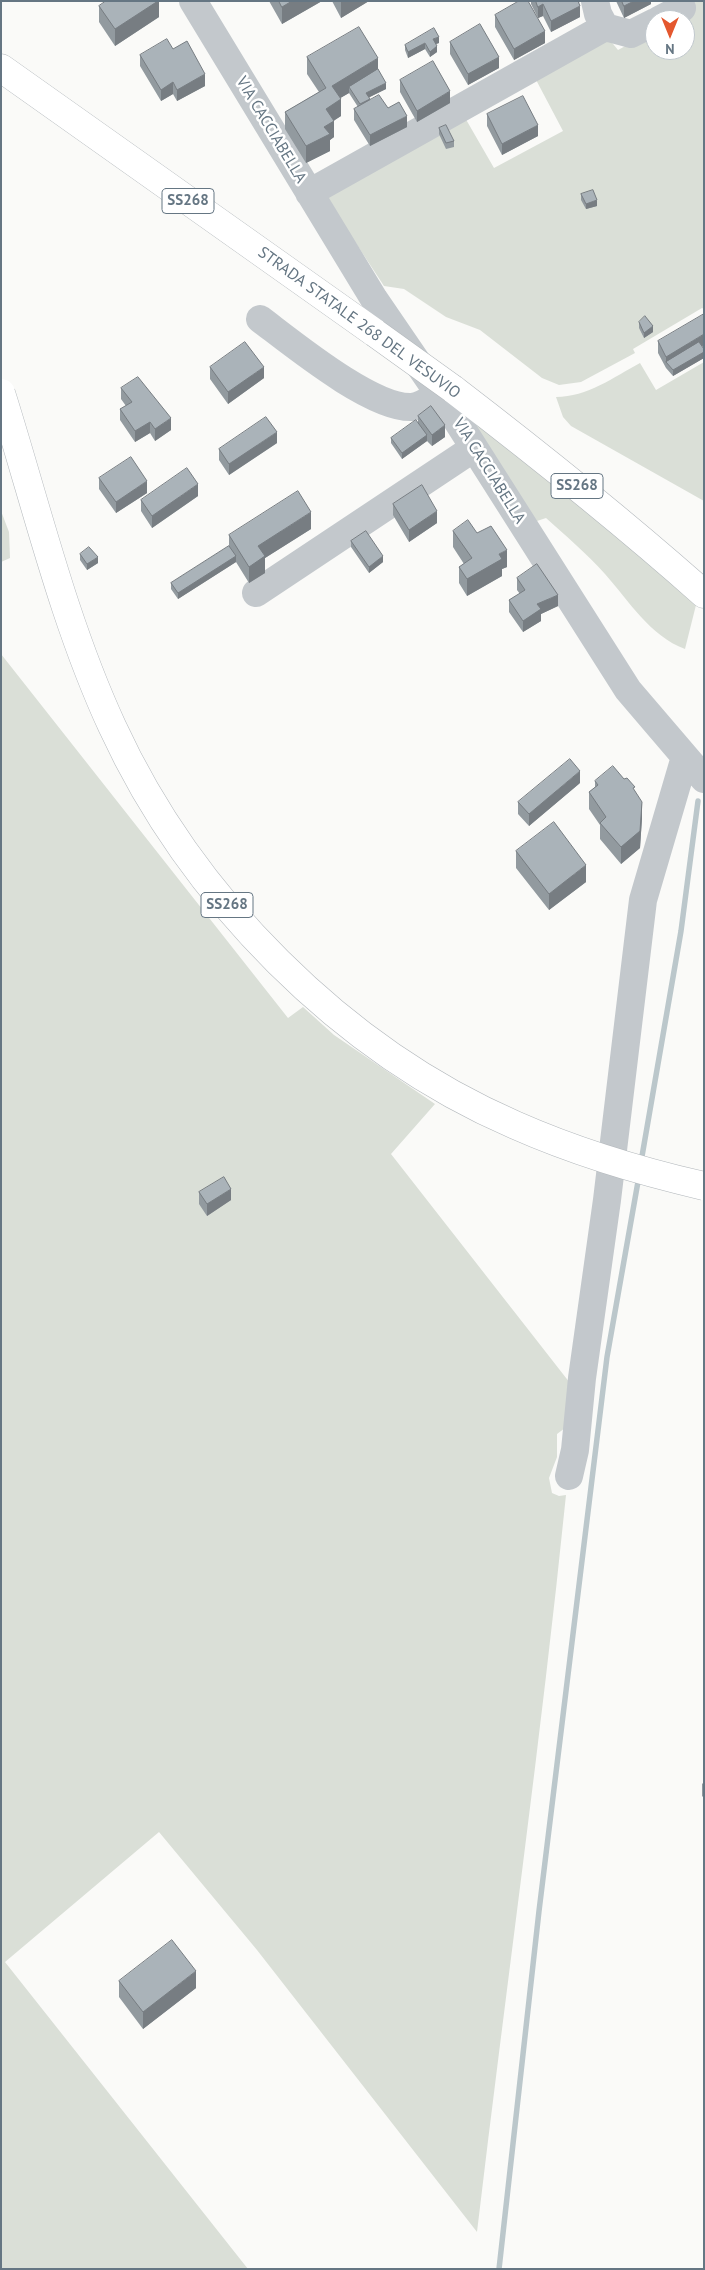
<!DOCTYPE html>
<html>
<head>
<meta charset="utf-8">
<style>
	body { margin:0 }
	#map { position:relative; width:705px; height:2270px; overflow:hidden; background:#fafaf8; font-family:"PT Sans",sans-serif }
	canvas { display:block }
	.frame { position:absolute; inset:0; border:2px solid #657683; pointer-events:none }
	.north { position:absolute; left:645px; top:10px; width:50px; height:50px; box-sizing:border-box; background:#fff; border:1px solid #c1c8cd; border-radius:50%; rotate:180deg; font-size:14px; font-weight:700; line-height:20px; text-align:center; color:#657683 }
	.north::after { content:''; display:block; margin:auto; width:18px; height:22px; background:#e4572e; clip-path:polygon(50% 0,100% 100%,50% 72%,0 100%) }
</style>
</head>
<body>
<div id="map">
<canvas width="705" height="2270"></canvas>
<div class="frame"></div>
<div class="north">N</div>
</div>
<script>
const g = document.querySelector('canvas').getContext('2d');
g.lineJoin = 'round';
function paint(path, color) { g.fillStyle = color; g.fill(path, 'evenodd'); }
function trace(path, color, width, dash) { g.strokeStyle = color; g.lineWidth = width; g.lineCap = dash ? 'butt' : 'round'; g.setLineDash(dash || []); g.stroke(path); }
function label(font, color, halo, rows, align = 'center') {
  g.font = font + ' "PT Sans",sans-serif'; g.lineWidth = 5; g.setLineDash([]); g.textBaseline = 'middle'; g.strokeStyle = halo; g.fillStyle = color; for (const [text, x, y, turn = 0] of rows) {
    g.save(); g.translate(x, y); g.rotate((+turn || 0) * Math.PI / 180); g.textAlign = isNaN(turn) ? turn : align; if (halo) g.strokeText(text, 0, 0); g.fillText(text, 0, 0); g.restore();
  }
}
const green = new Path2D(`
	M 694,1 L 704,1 L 704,309 L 702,308 L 633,349 L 635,353 L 581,382 L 559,385 L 542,378 L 480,330 L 446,317 L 404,289 L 384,286 L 323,193 L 464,116 L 494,168 L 563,131 L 534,76 L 605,34 L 618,50 L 655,30 L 655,50 L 685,50 L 685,20 Z
	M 704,362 L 704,501 L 571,426 L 563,417 L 556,397 C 587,397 614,377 640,363 L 656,390 Z
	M 451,403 L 594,515 L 696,605 L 685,649 C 650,636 629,601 605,574 C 587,554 566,536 546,518 L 531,523 Z
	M 1,511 L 9,532 L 10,558 L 1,562 Z
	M 1,654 L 288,1018 L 303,1007 L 334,1035 L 435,1104 L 391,1154 L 570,1383 L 569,1425 L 557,1434 L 557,1457 L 549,1478 L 552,1493 L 559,1496 L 566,1495 C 541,1741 506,1986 477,2232 L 257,1950 L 159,1832 L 5,1962 L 248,2269 L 1,2269 Z`);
const stream = new Path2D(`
	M 641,1162 L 681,931 L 698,801
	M 499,2269 L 539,1911 L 607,1357 L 639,1176`);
const minor = new Path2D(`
	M 193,1 L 374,299 L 454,416 L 628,690 L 704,779
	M 595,1 L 598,14 L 605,27
	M 659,20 L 682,8
	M 309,193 L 605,27 L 631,34 L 655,22
	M 260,319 C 292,343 372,409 412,407 C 422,406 430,399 439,394
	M 256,593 L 474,448
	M 569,1476 L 575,1450 L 582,1378 L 607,1200 L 643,900 L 685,757`);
const highway = new Path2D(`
	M 1,68 L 375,333
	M 453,389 C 539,455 623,522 704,594`);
const highwayBridge = new Path2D(`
	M 375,333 L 453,389
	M 1,393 C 36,504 63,620 112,726 C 191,898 342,1050 515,1125 C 576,1152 639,1171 704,1186`);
const wall = new Path2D(`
	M 159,1 L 159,17 L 115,46 L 99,22 L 99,6 Z
	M 269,1 L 322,1 L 282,24 Z
	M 332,1 L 369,1 L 341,18 Z
	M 531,1 L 580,1 L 579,3 L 580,17 L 551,32 L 543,16 L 538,18 L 531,4 Z
	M 616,1 L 651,1 L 651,4 L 624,18 Z
	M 495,15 L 545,43 L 514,60 L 495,27 Z
	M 450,42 L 499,68 L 468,85 L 450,54 Z
	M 439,43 L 436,44 L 437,52 L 430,57 L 425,49 L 408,58 L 405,50 L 405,45 Z
	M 173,49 L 205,86 L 177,101 L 173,94 L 161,101 L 140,66 L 140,55 Z
	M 307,57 L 378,69 L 386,89 L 369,97 L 370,100 L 388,108 L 407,127 L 370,146 L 354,120 L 354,109 L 358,107 L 349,93 L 340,98 L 341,116 L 334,120 L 334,137 L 330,140 L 330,151 L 306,163 L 285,129 L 285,112 L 319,92 L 307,74 Z
	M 400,80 L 450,103 L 417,122 L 400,92 Z
	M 487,114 L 538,136 L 502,155 L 487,126 Z
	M 439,128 L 454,141 L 454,147 L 446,149 L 439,134 Z
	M 581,194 L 597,206 L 586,209 L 581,200 Z
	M 639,322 L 653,332 L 644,338 L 639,328 Z
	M 658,341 L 704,345 L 702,346 L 704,349 L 704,358 L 673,376 L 666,368 L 658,353 Z
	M 210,367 L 264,378 L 228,404 L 210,379 Z
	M 121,388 L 171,430 L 155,441 L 150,433 L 135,442 L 120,420 L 120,409 L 126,406 L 121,399 Z
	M 418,416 L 445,437 L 432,446 L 427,441 L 402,459 L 391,443 L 391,438 L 418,422 Z
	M 277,443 L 229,475 L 219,460 L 219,449 Z
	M 99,478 L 147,493 L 116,513 L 99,489 Z
	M 198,496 L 152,528 L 141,511 L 141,500 Z
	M 393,504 L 437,523 L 409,542 L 393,515 Z
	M 311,529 L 265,558 L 265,573 L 249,583 L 236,562 L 178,599 L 171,589 L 171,583 L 229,546 L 229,535 Z
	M 453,531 L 477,533 L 507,567 L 502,569 L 502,576 L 467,596 L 459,583 L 459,567 L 464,564 L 453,547 Z
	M 351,541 L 383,562 L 369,573 L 351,547 Z
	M 80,554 L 98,563 L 87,570 L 80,560 Z
	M 517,578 L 558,606 L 541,614 L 541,621 L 523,632 L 509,612 L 509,600 L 520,594 L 517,590 Z
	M 595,781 L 635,791 L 642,818 L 640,848 L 621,864 L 600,839 L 600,825 L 589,809 L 589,792 L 595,787 Z
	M 580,783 L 529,826 L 518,814 L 518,802 Z
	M 516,851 L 586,882 L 549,910 L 516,868 Z
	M 199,1192 L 231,1200 L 207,1216 L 199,1204 Z
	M 704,1782 L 704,1798 L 702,1796 L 702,1784 Z
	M 119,1981 L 196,1988 L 143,2029 L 119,1997 Z`);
const shadedWall = new Path2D(`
	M 158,1 L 159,1 L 159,17 L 115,46 L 115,29 Z
	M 292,1 L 322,1 L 282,24 L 282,7 Z
	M 341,1 L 369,1 L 341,18 Z
	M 634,1 L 651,1 L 651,4 L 624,18 L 624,6 Z
	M 543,4 L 543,16 L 538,18 L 538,7 Z
	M 580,6 L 580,17 L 551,32 L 551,21 Z
	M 545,31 L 545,43 L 514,60 L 514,49 Z
	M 439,37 L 439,43 L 433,45 L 433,39 Z
	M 425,43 L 425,49 L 408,58 L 408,52 Z
	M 437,46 L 437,52 L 430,57 L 430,52 Z
	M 499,57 L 499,68 L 468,85 L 468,74 Z
	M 378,58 L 378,75 L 349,87 L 349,93 L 332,103 L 332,86 Z
	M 205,74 L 205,86 L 177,101 L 177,90 Z
	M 173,82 L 173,94 L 161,101 L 161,90 Z
	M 386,83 L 386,89 L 366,99 L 366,93 Z
	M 450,91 L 450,103 L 417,122 L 417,111 Z
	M 341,99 L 341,116 L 326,126 L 326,109 Z
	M 407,116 L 407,127 L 370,146 L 370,135 Z
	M 334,121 L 334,137 L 330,140 L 330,151 L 306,163 L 306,146 L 324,127 Z
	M 538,125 L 538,136 L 502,155 L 502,144 Z
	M 597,200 L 597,206 L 586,209 L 586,204 Z
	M 653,326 L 653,332 L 644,338 L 644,333 Z
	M 704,334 L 704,345 L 670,366 L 666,362 L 666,357 Z
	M 704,352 L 704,358 L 673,376 L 673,370 Z
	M 264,367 L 264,378 L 228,404 L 228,392 Z
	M 171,418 L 171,430 L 155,441 L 155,429 Z
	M 150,422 L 150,433 L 135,442 L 135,431 Z
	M 445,425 L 445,437 L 432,446 L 432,435 Z
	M 277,432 L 277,443 L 229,475 L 229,464 Z
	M 427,435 L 427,441 L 402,459 L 402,453 Z
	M 147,481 L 147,493 L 116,513 L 116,502 Z
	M 198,484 L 198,496 L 152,528 L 152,516 Z
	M 437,511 L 437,523 L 409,542 L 409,530 Z
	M 311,512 L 311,529 L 265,558 L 265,573 L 249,583 L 249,567 L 258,546 Z
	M 507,550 L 507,567 L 502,569 L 502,576 L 467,596 L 467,579 L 499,554 Z
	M 236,556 L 236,562 L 178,599 L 178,593 Z
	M 383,556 L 383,562 L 369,573 L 369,567 Z
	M 98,557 L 98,563 L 87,570 L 87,564 Z
	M 558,595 L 558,606 L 541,614 L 541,621 L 523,632 L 523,621 L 537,604 Z
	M 580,771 L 580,783 L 529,826 L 529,814 Z
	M 642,802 L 642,818 L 640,848 L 621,864 L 621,847 Z
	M 586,865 L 586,882 L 549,910 L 549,894 Z
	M 231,1189 L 231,1200 L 207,1216 L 207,1204 Z
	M 196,1971 L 196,1988 L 143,2029 L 143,2012 Z`);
const building = new Path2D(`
	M 106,1 L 158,1 L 115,29 L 99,6 Z
	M 279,1 L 292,1 L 282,7 Z
	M 519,1 L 528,1 L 545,31 L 514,49 L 495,15 Z
	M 536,1 L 578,1 L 580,6 L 551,21 L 543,4 L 538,7 Z
	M 622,1 L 634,1 L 624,6 Z
	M 480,24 L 499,57 L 468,74 L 450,42 Z
	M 359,27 L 378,58 L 332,86 L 341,99 L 326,109 L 334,121 L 324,127 L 330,134 L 306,146 L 285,112 L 326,88 L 307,57 Z
	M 434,28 L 439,37 L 433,39 L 437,46 L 430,52 L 425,43 L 408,52 L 405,45 Z
	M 167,39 L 173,49 L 187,41 L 205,74 L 177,90 L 173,82 L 161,90 L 140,55 Z
	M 433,61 L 450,91 L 417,111 L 400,80 Z
	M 378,69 L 386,83 L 366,93 L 370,99 L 360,104 L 349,87 Z
	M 379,95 L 388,108 L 399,102 L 407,116 L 370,135 L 354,109 Z
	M 523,96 L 538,125 L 502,144 L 487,114 Z
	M 446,125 L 454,141 L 446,143 L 439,128 Z
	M 593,190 L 597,200 L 586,204 L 581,194 Z
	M 704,314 L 704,334 L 666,357 L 658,341 Z
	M 645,316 L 653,326 L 644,333 L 639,322 Z
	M 245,342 L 264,367 L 228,392 L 210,367 Z
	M 699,342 L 704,349 L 704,352 L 673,370 L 666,362 Z
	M 138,377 L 171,418 L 155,429 L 150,422 L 135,431 L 120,409 L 132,402 L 121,388 Z
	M 431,406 L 445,425 L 432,435 L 418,416 Z
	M 266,417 L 277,432 L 229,464 L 219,449 Z
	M 416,420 L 427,435 L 402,453 L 391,438 Z
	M 131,457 L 147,481 L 116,502 L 99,478 Z
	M 187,468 L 198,484 L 152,516 L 141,500 Z
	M 422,485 L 437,511 L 409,530 L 393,504 Z
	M 298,491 L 311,512 L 258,546 L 265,556 L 249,567 L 229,535 Z
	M 468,520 L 477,533 L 491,526 L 507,550 L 499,554 L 502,559 L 467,579 L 459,567 L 472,558 L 453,531 Z
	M 366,531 L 383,556 L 369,567 L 351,541 Z
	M 229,546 L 236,556 L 178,593 L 171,583 Z
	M 89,547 L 98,557 L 87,564 L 80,554 Z
	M 537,564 L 558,595 L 537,604 L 541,609 L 523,621 L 509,600 L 525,590 L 517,578 Z
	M 570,759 L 580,771 L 529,814 L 518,802 Z
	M 613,766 L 624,779 L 627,778 L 635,787 L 633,788 L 642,802 L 640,831 L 621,847 L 600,823 L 606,817 L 589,792 L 598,785 L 595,781 Z
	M 554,822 L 586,865 L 549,894 L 516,851 Z
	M 224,1177 L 231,1189 L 207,1204 L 199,1192 Z
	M 172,1940 L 196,1971 L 143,2012 L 119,1981 Z`);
const shields = [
	[188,201,52],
	[577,486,52],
	[227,905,52]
];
const shieldNames = [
	["SS268",188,201],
	["SS268",577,486],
	["SS268",227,905]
];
const streetNames = [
	["VIA CACCIABELLA",271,130,59],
	["STRADA STATALE 268 DEL VESUVIO",359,323,36],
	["VIA CACCIABELLA",489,471,58]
];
paint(green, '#dadfd7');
trace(stream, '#bbc7cb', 5.5);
trace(highway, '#b4b9bd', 29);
trace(minor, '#c3c8cc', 28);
trace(highway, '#fff', 28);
trace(highwayBridge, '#b4b9bd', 29, []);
trace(highwayBridge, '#fff', 28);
paint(wall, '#929a9f');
paint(shadedWall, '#777d82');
paint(building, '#aab3b9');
trace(building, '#777d82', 1);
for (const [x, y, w] of shields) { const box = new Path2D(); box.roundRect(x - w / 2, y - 12.5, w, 25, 4); g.fillStyle = '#fff'; g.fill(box); trace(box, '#657683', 1); }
label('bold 15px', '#657683', null, shieldNames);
label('16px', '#657683', '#fff', streetNames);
</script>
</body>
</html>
